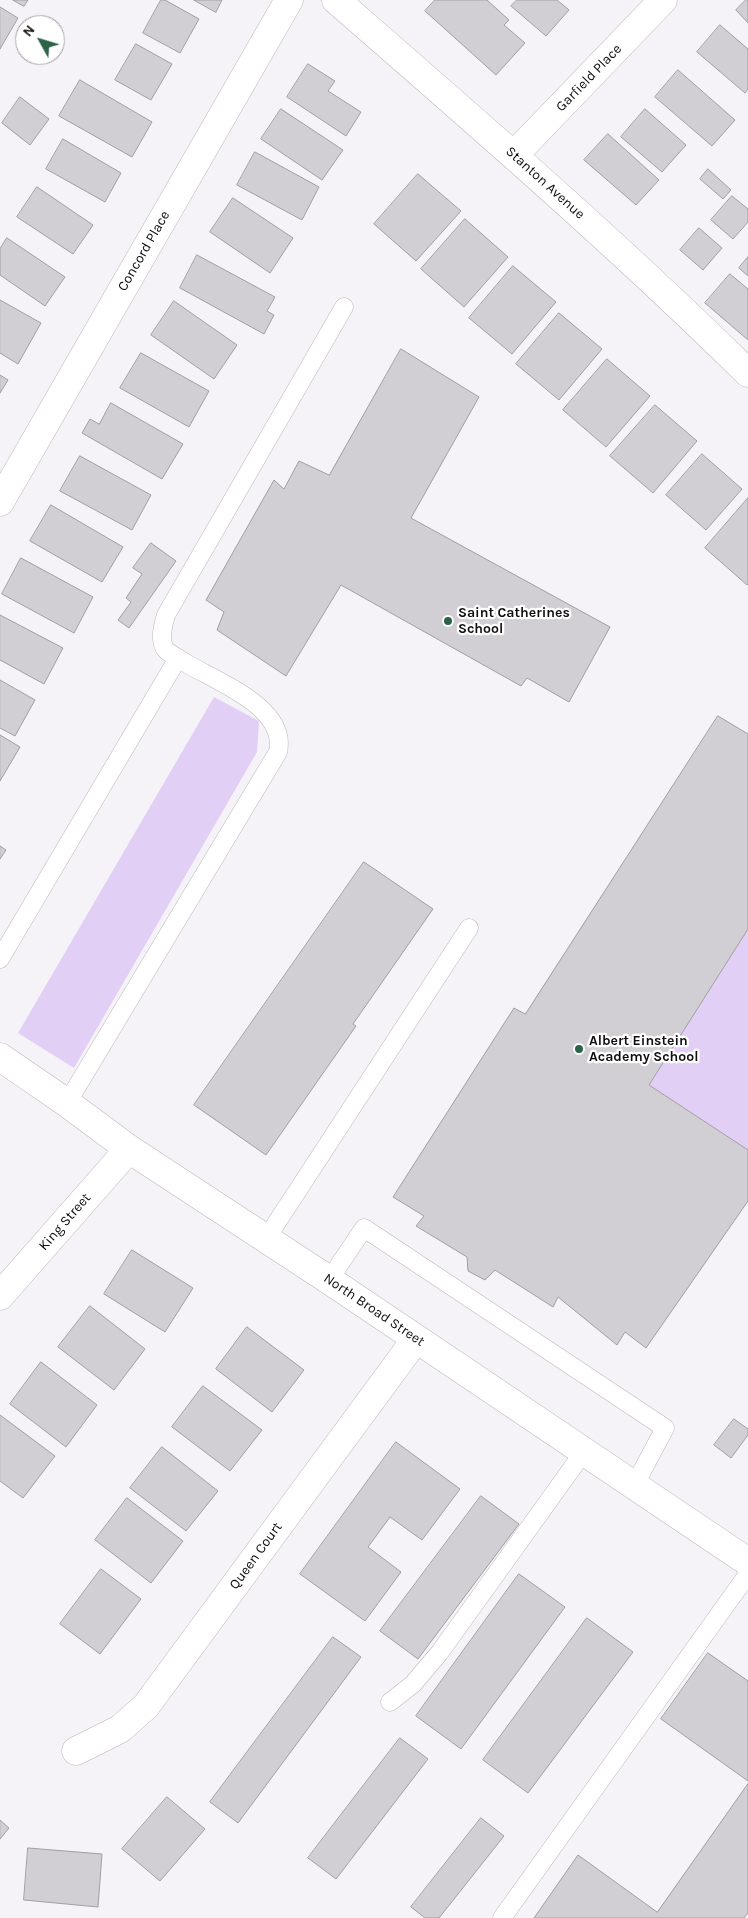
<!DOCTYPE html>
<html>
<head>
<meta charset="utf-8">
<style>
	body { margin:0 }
	#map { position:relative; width:748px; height:1918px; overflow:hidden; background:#f6f3f8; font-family:Karla,sans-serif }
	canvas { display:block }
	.north { position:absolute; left:15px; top:15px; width:50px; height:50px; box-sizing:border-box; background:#fff; border:1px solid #9f9f9f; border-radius:50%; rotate:309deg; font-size:14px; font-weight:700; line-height:20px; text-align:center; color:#0f0e10 }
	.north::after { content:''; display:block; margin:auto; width:18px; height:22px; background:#2c6248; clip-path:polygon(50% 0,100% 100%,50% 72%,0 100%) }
</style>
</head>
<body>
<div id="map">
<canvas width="748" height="1918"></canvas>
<div class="north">N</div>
</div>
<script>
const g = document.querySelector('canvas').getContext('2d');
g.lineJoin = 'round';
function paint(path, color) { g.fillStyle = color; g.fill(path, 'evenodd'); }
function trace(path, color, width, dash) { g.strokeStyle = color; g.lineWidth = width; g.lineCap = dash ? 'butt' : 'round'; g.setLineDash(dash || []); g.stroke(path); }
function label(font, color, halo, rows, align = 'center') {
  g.font = font + ' Karla,sans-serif'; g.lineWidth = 4.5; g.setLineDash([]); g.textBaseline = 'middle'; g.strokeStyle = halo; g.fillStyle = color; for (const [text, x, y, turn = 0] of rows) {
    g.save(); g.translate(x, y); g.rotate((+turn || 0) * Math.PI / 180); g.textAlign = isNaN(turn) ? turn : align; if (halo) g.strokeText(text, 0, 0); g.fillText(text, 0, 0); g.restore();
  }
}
const green = new Path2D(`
	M 214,697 L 259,721 L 257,752 L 74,1068 L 18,1033 Z
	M 748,929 L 748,1150 L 649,1085 Z`);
const building = new Path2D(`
	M 13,0 L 28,0 L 24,6 Z
	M 161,0 L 165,0 L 199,19 L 180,53 L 143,33 Z
	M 194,0 L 222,0 L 216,12 Z
	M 435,0 L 487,0 L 509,20 L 504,25 L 525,43 L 496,75 L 425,11 Z
	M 517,0 L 557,0 L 569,10 L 546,36 L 511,6 Z
	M 746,0 L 748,0 L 748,23 L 736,10 Z
	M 0,7 L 18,18 L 0,49 Z
	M 720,25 L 748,49 L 748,89 L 745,93 L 697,52 Z
	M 136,44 L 172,64 L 151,100 L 115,80 Z
	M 308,64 L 335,81 L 328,91 L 361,112 L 346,136 L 287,97 Z
	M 678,70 L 735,120 L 712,146 L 655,97 Z
	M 80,80 L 152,122 L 132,157 L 59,116 Z
	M 20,97 L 49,119 L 30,145 L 2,123 Z
	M 281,109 L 343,150 L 322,180 L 261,139 Z
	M 645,109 L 686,145 L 662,172 L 621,137 Z
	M 608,134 L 659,180 L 636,205 L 584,160 Z
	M 63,139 L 121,173 L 105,202 L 46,169 Z
	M 255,152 L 319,187 L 302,220 L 237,185 Z
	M 708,169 L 731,190 L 723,199 L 700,179 Z
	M 418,174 L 461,211 L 416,261 L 374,224 Z
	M 37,187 L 93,225 L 73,254 L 17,217 Z
	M 732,196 L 748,209 L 748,222 L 733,239 L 711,220 Z
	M 233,198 L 293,238 L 270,273 L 210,232 Z
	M 465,219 L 508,257 L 464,307 L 421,269 Z
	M 699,228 L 722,248 L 703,270 L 680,250 Z
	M 7,238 L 65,277 L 45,306 L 0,275 L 0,249 Z
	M 197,255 L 275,297 L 267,311 L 274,315 L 264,334 L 180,288 Z
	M 748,257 L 748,276 L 739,268 Z
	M 513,266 L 556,302 L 512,354 L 469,318 Z
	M 730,274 L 748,289 L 748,340 L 705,303 Z
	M 0,300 L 41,323 L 18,364 L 0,353 Z
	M 174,301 L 237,345 L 214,379 L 151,335 Z
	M 559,313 L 602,349 L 559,400 L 516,364 Z
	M 401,349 L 479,397 L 411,518 L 610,627 L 569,702 L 527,678 L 521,686 L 341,585 L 286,676 L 217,630 L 224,612 L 206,600 L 274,480 L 284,489 L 299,461 L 329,475 Z
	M 141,353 L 209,391 L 189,427 L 120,388 Z
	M 607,359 L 650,396 L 606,447 L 563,410 Z
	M 0,375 L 8,380 L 0,393 Z
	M 111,403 L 183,444 L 162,479 L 82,433 L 90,419 L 99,424 Z
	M 655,405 L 697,441 L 653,493 L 610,456 Z
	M 702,454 L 742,489 L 706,530 L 666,495 Z
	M 80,456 L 151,495 L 132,530 L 60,491 Z
	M 748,498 L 748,584 L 747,585 L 705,548 Z
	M 51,505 L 123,547 L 102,582 L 30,541 Z
	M 151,543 L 176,561 L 129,628 L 118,620 L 131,602 L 126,598 L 142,574 L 133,568 Z
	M 21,558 L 93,597 L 74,633 L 2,594 Z
	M 0,615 L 63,648 L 44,684 L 0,660 Z
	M 0,680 L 35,700 L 15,736 L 0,728 Z
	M 718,716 L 748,734 L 748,929 L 649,1085 L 748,1150 L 748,1201 L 646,1348 L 625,1332 L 617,1345 L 558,1297 L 553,1307 L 495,1270 L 485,1280 L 468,1271 L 467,1257 L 416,1226 L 424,1216 L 393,1197 L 514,1008 L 525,1014 Z
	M 0,735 L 20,747 L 0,781 Z
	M 0,846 L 6,850 L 0,859 Z
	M 364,862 L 433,909 L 353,1024 L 356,1026 L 266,1155 L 194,1105 Z
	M 132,1250 L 193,1288 L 165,1332 L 104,1294 Z
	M 90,1306 L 145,1349 L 114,1390 L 58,1347 Z
	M 247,1327 L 304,1370 L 272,1412 L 216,1369 Z
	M 41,1362 L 97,1405 L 66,1447 L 10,1404 Z
	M 203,1386 L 262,1430 L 230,1471 L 172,1427 Z
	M 0,1415 L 55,1456 L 23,1498 L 0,1481 Z
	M 734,1419 L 748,1429 L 748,1435 L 731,1458 L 714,1445 Z
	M 396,1442 L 460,1489 L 422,1540 L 390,1517 L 368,1547 L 401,1572 L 365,1621 L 300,1574 Z
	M 162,1447 L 218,1491 L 186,1531 L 130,1488 Z
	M 481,1496 L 519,1524 L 418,1659 L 380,1631 Z
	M 127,1498 L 183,1541 L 151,1583 L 95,1540 Z
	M 101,1569 L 141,1599 L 100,1654 L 60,1624 Z
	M 519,1574 L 565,1607 L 461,1749 L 416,1716 Z
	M 587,1618 L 633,1652 L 528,1793 L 483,1760 Z
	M 333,1637 L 361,1657 L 238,1823 L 210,1802 Z
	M 708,1653 L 748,1681 L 748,1781 L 661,1719 Z
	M 400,1738 L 428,1759 L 336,1879 L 308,1858 Z
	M 748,1784 L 748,1913 L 744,1918 L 534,1918 L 578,1855 L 657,1912 Z
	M 167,1797 L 205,1829 L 160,1881 L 122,1849 Z
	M 481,1818 L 504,1836 L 439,1918 L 425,1918 L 411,1907 Z
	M 0,1820 L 9,1828 L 0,1839 Z
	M 28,1848 L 102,1854 L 98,1907 L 24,1900 Z`);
const service = new Path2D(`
	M 0,959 L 178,658
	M 67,1103 L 278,752 C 288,707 215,681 184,662 C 179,658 169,654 165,649 C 159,639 163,625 166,615 L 344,307
	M 266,1239 L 469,928
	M 329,1280 L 364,1228 L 665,1428 L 634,1486
	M 390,1702 L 413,1684 L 440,1652 L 583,1453
	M 502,1918 L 748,1574`);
const minor = new Path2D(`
	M 336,0 C 476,122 616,243 748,373
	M 514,155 L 663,0
	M 0,502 L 289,0
	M 0,1296 L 129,1149
	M 76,1751 L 120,1729 L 146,1706 L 416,1339`);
const secondary = new Path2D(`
	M 0,1057 L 67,1103 L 129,1149 L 329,1280 L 748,1562`);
const markers = [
	[448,621,5,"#2c6248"],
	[579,1049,5,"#2c6248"]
];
const streetNames = [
	["Garfield Place",589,78,-46],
	["Stanton Avenue",545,183,42],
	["Concord Place",144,251,-60],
	["King Street",65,1222,-49],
	["North Broad Street",374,1310,34],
	["Queen Court",256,1556,-54]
];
const poiNames = [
	["Saint Catherines",458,613],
	["School",458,629],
	["Albert Einstein",589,1041],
	["Academy School",589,1057]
];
paint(green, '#e2cff6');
paint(building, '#d2cfd4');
trace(building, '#a09ea3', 1);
trace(service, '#bab7bc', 19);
trace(minor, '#bab7bc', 29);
trace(secondary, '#bab7bc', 29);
trace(service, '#fff', 18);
trace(minor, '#fff', 28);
trace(secondary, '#fff', 28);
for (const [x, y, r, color] of markers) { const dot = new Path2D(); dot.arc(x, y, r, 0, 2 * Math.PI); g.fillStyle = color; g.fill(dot); trace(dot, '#fff', 2); }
label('14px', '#0f0e10', '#fff', streetNames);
label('bold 14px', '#0f0e10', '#fff', poiNames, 'left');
</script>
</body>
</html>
